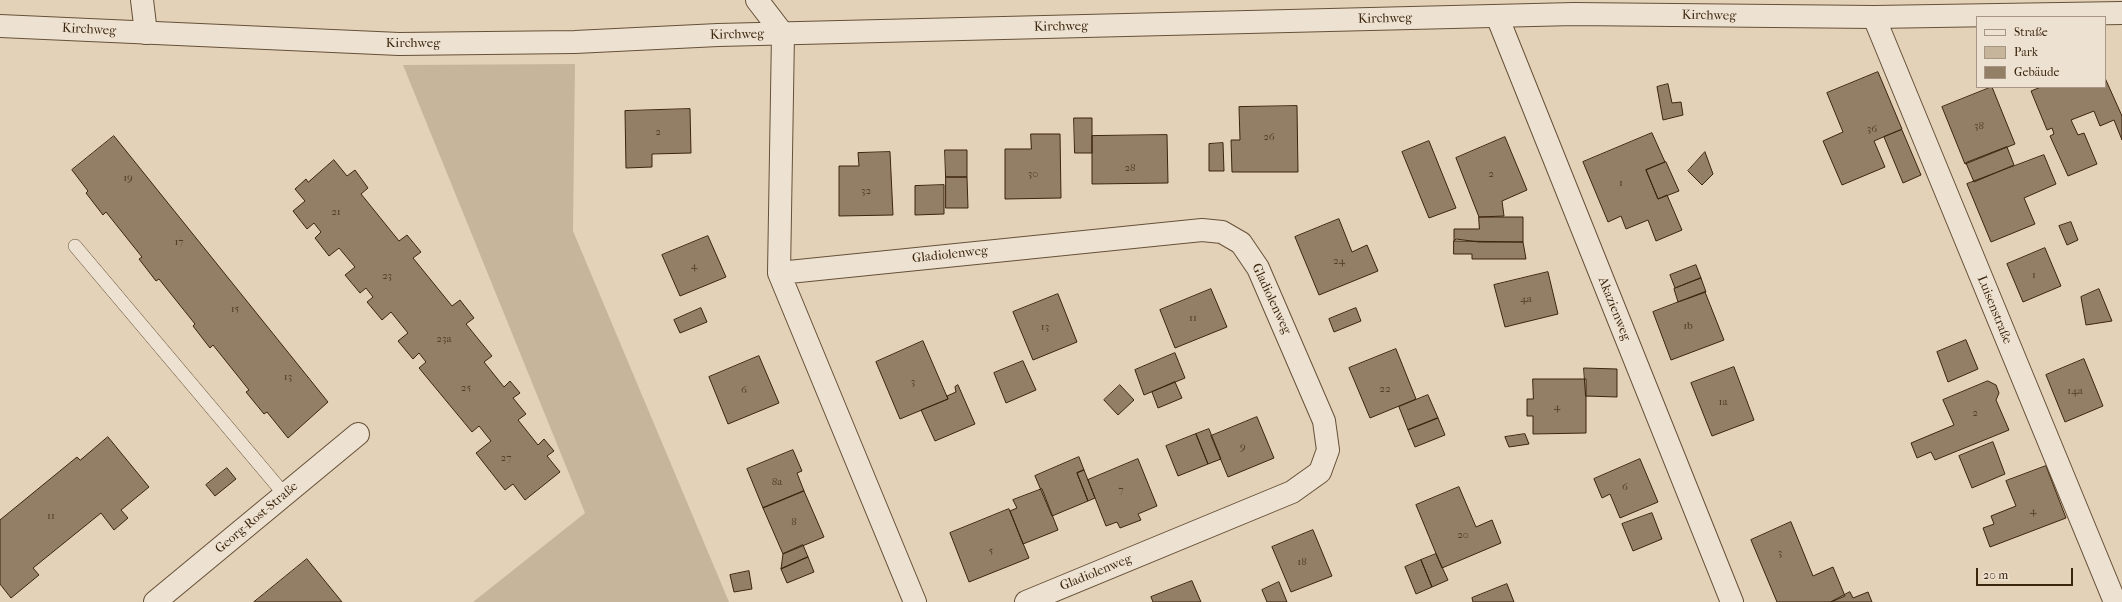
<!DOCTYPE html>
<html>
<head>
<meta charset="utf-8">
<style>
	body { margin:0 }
	#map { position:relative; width:2122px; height:602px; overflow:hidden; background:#e4d2b8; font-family:"IM FELL French Canon",serif }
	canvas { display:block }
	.legend { position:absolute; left:1976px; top:16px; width:130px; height:72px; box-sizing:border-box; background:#ede2d1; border:1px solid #a69683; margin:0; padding:5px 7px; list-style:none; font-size:12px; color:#3c250d }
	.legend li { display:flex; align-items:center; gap:8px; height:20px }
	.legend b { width:20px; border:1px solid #a69683 }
	.scale { position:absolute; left:1976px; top:568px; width:97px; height:18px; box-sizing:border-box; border:2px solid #3c250d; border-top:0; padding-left:5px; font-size:12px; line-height:14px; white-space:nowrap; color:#3c250d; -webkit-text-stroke:3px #ede2d1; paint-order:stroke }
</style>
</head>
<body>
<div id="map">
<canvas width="2122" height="602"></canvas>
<ul class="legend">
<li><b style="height:5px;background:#ede2d1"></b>Straße</li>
<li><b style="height:11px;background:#c7b59b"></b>Park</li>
<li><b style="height:11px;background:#937f66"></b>Gebäude</li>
</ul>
<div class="scale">20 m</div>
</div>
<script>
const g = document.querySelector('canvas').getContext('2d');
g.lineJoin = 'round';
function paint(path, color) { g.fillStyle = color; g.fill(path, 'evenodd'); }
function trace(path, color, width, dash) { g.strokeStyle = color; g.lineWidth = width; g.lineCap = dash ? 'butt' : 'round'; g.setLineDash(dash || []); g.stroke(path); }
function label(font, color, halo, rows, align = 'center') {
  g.font = font + ' "IM FELL French Canon",serif'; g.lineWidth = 3; g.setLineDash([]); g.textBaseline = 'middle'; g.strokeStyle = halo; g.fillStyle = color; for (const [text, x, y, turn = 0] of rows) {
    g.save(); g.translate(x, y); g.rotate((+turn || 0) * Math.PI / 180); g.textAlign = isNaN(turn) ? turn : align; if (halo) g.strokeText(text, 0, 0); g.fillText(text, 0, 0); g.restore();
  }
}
const green = new Path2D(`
	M 575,64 L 573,231 L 729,602 L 473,602 L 585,513 L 403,65 Z`);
const building = new Path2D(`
	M 1878,72 L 1902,129 L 1874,141 L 1885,167 L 1842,185 L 1823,141 L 1843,132 L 1827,93 Z
	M 2105,78 L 2122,116 L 2122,140 L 2114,120 L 2100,126 L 2094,111 L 2071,120 L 2078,135 L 2084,133 L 2097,164 L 2068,176 L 2050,136 L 2054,134 L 2052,128 L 2047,130 L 2031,91 L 2041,87 L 2105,87 Z
	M 1668,84 L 1672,103 L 1681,102 L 1683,115 L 1663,120 L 1657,87 Z
	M 1992,87 L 2015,144 L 1965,164 L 1942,107 Z
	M 1297,106 L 1298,172 L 1232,172 L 1231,140 L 1240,140 L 1239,107 Z
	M 690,109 L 691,153 L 652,154 L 652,167 L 626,168 L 625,111 Z
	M 1074,118 L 1092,118 L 1092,153 L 1075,153 Z
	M 1902,130 L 1921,175 L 1903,183 L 1884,137 Z
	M 1652,133 L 1665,162 L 1646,170 L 1658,199 L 1667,195 L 1682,230 L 1656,241 L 1648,220 L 1626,229 L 1621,216 L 1608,222 L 1583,162 Z
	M 1031,134 L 1060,134 L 1061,198 L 1005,199 L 1005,149 L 1031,149 Z
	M 1167,135 L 1168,183 L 1092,184 L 1092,136 Z
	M 114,136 L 328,402 L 288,438 L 267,412 L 264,414 L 246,392 L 249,390 L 213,345 L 210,348 L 193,326 L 195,324 L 159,279 L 156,281 L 139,259 L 142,257 L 106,212 L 103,215 L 86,193 L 88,191 L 72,170 Z
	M 1505,137 L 1527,190 L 1502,201 L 1504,216 L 1479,217 L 1456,158 Z
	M 1429,141 L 1456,208 L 1429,218 L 1402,152 Z
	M 1223,143 L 1224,171 L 1209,171 L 1209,144 Z
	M 2007,147 L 2014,165 L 1974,182 L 1966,163 Z
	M 945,150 L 967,150 L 967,177 L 946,177 Z
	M 890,152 L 893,215 L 839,216 L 839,166 L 859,166 L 858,153 Z
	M 1705,152 L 1713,174 L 1702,185 L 1688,171 Z
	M 2044,155 L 2056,184 L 2024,198 L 2035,224 L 1991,242 L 1967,184 Z
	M 334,160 L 347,176 L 355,170 L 368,188 L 361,194 L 399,241 L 407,235 L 421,252 L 413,258 L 452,306 L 460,300 L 474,318 L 466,324 L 492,356 L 484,362 L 504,387 L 510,381 L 520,393 L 513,398 L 526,414 L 518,420 L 538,445 L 544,439 L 554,451 L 547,456 L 560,472 L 525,500 L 513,484 L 505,490 L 476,453 L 491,441 L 479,426 L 472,432 L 419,368 L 426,362 L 419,353 L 413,359 L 398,341 L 408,333 L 391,312 L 382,320 L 367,302 L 373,297 L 366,288 L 360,293 L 345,275 L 355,267 L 339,248 L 329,256 L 315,238 L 321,232 L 314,223 L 307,229 L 293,211 L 305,201 L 295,189 L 306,179 L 308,182 Z
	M 1666,162 L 1679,191 L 1658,199 L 1646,170 Z
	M 946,177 L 967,177 L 968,208 L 946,208 Z
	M 944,185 L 944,214 L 915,215 L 915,186 Z
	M 1479,217 L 1523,217 L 1523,242 L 1479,242 L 1456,239 L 1454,241 L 1454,229 L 1479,229 Z
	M 1339,219 L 1352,252 L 1367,245 L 1378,271 L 1319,295 L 1295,237 Z
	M 2071,222 L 2078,240 L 2067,245 L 2059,226 Z
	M 708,236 L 726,277 L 680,296 L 662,255 Z
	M 1454,241 L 1523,242 L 1526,259 L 1472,259 L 1472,254 L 1454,254 Z
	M 2045,248 L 2061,286 L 2023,302 L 2007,264 Z
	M 1696,265 L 1701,278 L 1675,288 L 1670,275 Z
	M 1548,272 L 1558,314 L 1505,327 L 1494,285 Z
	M 1701,278 L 1706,292 L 1678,302 L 1674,289 Z
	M 1211,289 L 1227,327 L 1175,348 L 1160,310 Z
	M 2099,289 L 2112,321 L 2086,325 L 2081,297 Z
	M 1705,292 L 1724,340 L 1671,360 L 1653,312 Z
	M 1058,294 L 1077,342 L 1033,360 L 1013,312 Z
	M 701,308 L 707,322 L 680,333 L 674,320 Z
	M 1356,308 L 1361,321 L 1334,332 L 1329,319 Z
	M 1966,340 L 1978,369 L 1948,382 L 1937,352 Z
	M 923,341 L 948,399 L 900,419 L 876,362 Z
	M 1396,349 L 1416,399 L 1370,418 L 1349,368 Z
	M 1175,353 L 1185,378 L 1144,395 L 1135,370 Z
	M 759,356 L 779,403 L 728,424 L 709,377 Z
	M 2084,359 L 2103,406 L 2065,422 L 2046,375 Z
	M 1023,361 L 1036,390 L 1006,403 L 994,373 Z
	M 1734,367 L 1754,420 L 1712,436 L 1691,383 Z
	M 1584,368 L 1617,369 L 1617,397 L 1586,396 Z
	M 1533,379 L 1586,379 L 1586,433 L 1533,434 L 1533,416 L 1527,416 L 1527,399 L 1533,399 Z
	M 1988,381 L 1996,385 L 1999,393 L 1996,400 L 2009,430 L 1935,460 L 1931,452 L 1917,458 L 1911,443 L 1954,425 L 1943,400 Z
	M 1175,382 L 1182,398 L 1158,408 L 1152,392 Z
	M 958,385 L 975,424 L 935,441 L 921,410 L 948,399 L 947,396 L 956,392 L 955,387 Z
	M 1120,385 L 1134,400 L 1118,415 L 1104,400 Z
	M 1428,395 L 1438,418 L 1408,430 L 1399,407 Z
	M 1257,417 L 1274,458 L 1228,477 L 1211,436 Z
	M 1438,418 L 1445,435 L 1415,447 L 1408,430 Z
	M 1209,429 L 1221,459 L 1208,464 L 1196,434 Z
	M 1196,434 L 1208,464 L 1178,476 L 1166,446 Z
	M 1525,434 L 1529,444 L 1509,447 L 1505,437 Z
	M 108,437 L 149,487 L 121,510 L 128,518 L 114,530 L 101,513 L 33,568 L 39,575 L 11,598 L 0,584 L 0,520 L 77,457 L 80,460 Z
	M 1993,442 L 2005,474 L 1972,488 L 1959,456 Z
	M 793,450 L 802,471 L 797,473 L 804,491 L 763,508 L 747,469 Z
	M 1079,457 L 1084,470 L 1077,473 L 1088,501 L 1052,516 L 1035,476 Z
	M 1138,459 L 1157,506 L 1138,514 L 1141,520 L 1120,528 L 1117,522 L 1106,526 L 1088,480 Z
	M 1640,459 L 1658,502 L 1620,518 L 1610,494 L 1602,498 L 1594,479 Z
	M 2046,466 L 2066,518 L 1990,547 L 1983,528 L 1994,524 L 1991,516 L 2016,506 L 2006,481 Z
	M 227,468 L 236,479 L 215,496 L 206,485 Z
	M 1084,470 L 1095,498 L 1088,501 L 1077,473 Z
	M 1459,487 L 1476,527 L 1492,520 L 1501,543 L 1442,568 L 1416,505 Z
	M 1042,489 L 1058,530 L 1023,544 L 1010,511 L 1017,508 L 1013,500 Z
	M 804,491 L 824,537 L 783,554 L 763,508 Z
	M 1009,509 L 1029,558 L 969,582 L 950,533 Z
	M 1652,513 L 1662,539 L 1633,551 L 1622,524 Z
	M 1791,522 L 1813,576 L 1833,567 L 1845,596 L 1831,602 L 1777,602 L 1751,540 Z
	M 1313,530 L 1332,576 L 1291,592 L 1272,547 Z
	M 803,545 L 808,557 L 781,569 L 783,554 Z
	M 1436,554 L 1448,580 L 1432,587 L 1421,560 Z
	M 808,557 L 814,572 L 787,583 L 781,569 Z
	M 307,559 L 342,602 L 254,602 Z
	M 1421,560 L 1432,587 L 1416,594 L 1405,567 Z
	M 749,571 L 752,589 L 734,592 L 730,575 Z
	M 1192,581 L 1201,602 L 1153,602 L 1151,597 Z
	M 1279,582 L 1287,602 L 1267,602 L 1262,590 Z
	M 1507,584 L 1514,602 L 1473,602 L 1472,598 Z
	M 1850,592 L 1853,598 L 1868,592 L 1872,602 L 1831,602 Z`);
const service = new Path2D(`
	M 75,246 L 285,495`);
const minor = new Path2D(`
	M 142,0 L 146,33
	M 757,0 L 783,34 L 779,273 L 915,602
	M 1497,16 L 1732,602
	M 1874,17 L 2115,602
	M 779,273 L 1202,230 L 1222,232 L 1241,243 L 1258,268 L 1324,421 L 1328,450 L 1320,472 L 1292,492 L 1026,602
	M 155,602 L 358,434`);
const tertiary = new Path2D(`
	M 0,26 L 399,44 L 575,42 L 718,35 L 1574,14 L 1874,17 L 2122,13`);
const numberNames = [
	["38",1979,126],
	["36",1872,129],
	["2",658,132],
	["26",1269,137],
	["28",1130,168],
	["30",1033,174],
	["2",1491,174],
	["19",128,178],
	["1",1621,183],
	["32",866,191],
	["21",336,212],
	["17",179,242],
	["24",1339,261],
	["4",694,266],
	["1",2034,275],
	["23",387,276],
	["4a",1526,299],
	["15",235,309],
	["11",1193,318],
	["1b",1688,326],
	["13",1045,327],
	["23a",444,339],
	["13",288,377],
	["3",913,382],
	["25",466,388],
	["22",1385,389],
	["6",744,390],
	["14a",2075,391],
	["1a",1723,402],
	["4",1557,407],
	["2",1975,413],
	["9",1243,447],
	["27",506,458],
	["8a",777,482],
	["6",1625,487],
	["7",1121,490],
	["4",2033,511],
	["11",51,516],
	["8",794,522],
	["20",1463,535],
	["5",991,551],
	["3",1780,553],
	["18",1302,562]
];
const streetNames = [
	["Kirchweg",1709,16,1],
	["Kirchweg",1385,19,-1],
	["Kirchweg",1061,27,-1],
	["Kirchweg",89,30,3],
	["Kirchweg",737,35,-1],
	["Kirchweg",413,44],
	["Gladiolenweg",950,255,-6],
	["Gladiolenweg",1271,299,65],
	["Akazienweg",1614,309,68],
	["Luisenstraße",1994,310,68],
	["Georg-Rost-Straße",257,518,-40],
	["Gladiolenweg",1096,573,-22]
];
paint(green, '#c7b59b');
paint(building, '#937f66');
trace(building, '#3c250d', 1);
trace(service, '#665038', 14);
trace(minor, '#665038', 24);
trace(tertiary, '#665038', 24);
trace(service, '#ede2d1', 13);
trace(minor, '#ede2d1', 22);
trace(tertiary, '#ede2d1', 22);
label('11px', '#523c23', null, numberNames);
label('13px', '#3c250d', '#ede2d1', streetNames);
</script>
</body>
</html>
